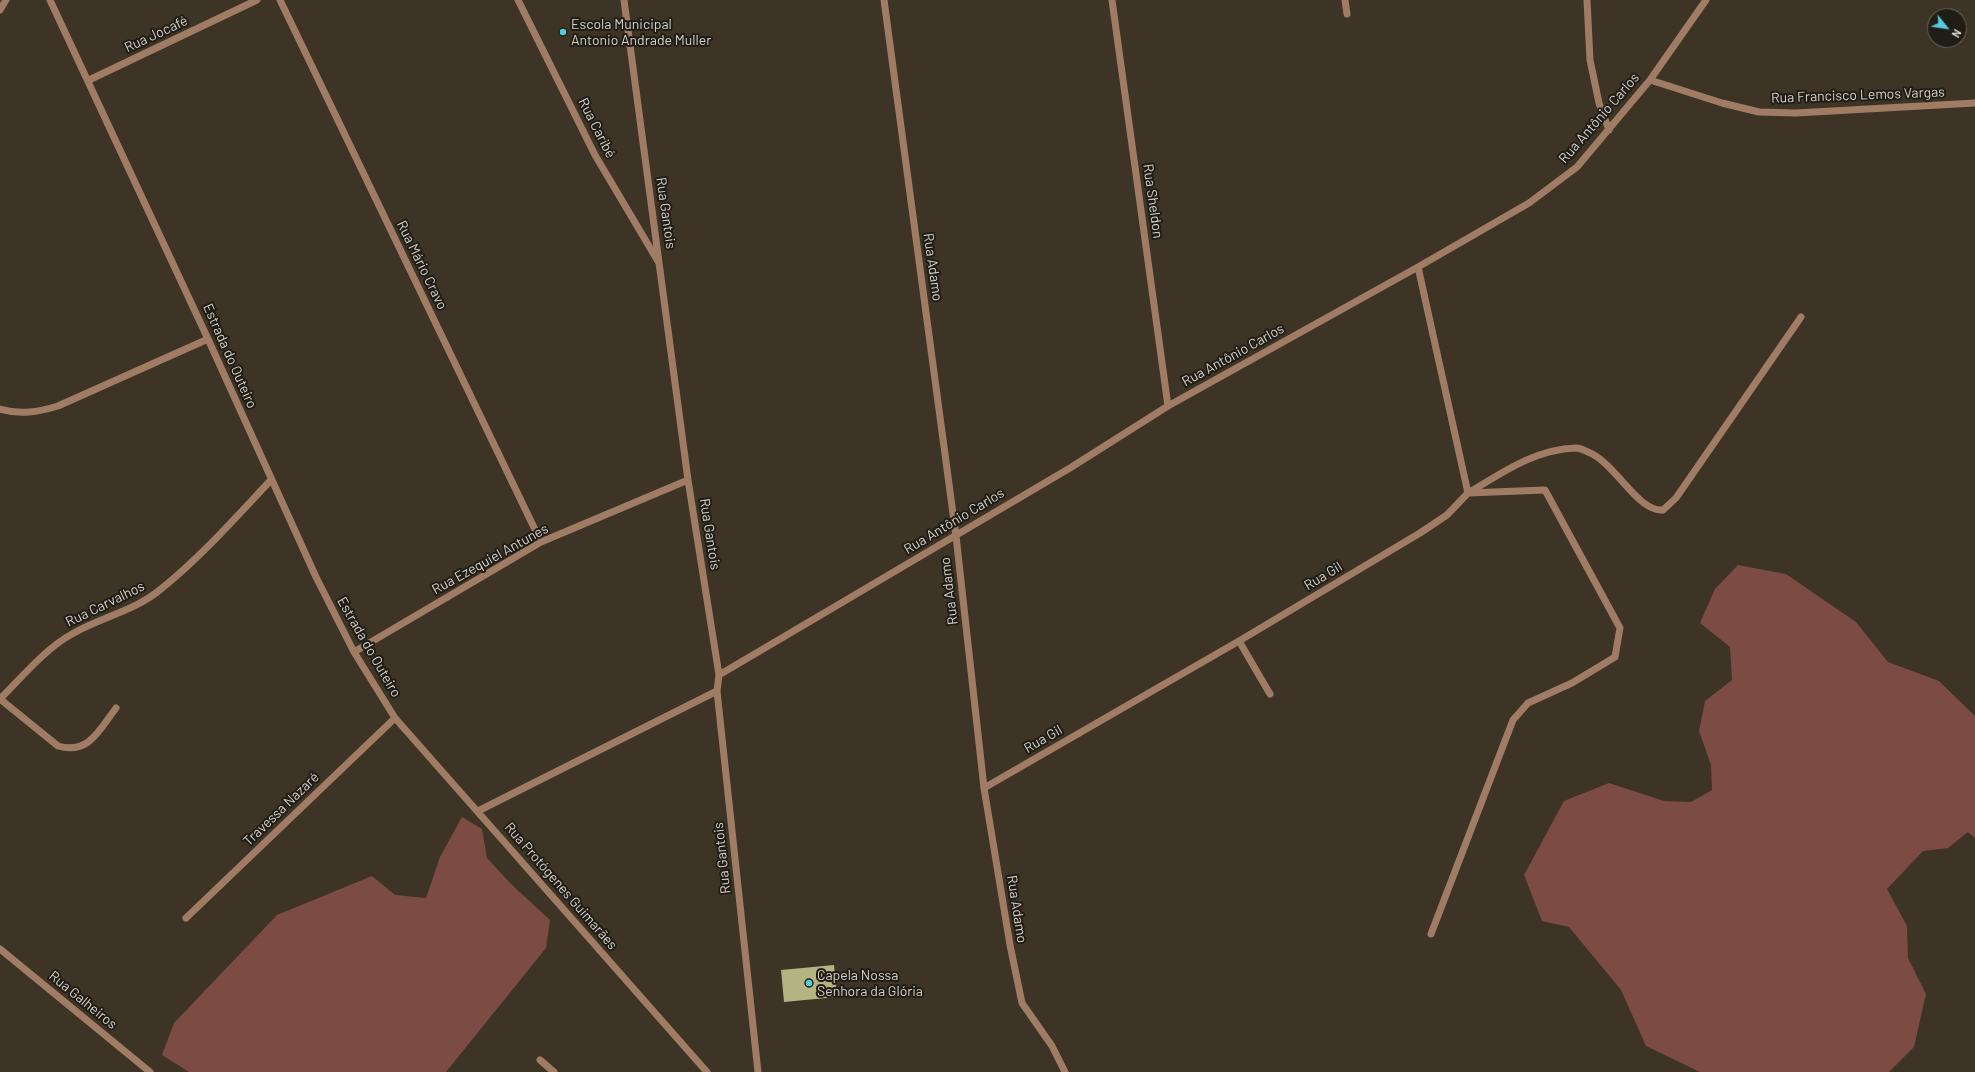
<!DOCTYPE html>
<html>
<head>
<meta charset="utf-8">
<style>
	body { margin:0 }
	#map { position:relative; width:1975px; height:1072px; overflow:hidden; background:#3d3426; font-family:Barlow,sans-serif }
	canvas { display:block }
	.north { position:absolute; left:1927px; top:8px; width:40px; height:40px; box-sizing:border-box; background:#201d16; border:1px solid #69655d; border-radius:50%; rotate:120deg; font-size:11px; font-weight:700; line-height:16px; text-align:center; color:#d6d1c8 }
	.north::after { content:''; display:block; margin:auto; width:14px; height:18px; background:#55cae0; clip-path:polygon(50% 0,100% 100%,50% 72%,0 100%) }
</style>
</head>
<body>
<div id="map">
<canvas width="1975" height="1072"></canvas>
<div class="north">N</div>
</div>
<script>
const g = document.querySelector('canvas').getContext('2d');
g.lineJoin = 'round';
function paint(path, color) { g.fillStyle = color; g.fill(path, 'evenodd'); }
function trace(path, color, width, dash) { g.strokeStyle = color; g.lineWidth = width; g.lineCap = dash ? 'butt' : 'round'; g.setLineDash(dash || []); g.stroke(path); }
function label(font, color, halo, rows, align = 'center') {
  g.font = font + ' Barlow,sans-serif'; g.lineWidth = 4; g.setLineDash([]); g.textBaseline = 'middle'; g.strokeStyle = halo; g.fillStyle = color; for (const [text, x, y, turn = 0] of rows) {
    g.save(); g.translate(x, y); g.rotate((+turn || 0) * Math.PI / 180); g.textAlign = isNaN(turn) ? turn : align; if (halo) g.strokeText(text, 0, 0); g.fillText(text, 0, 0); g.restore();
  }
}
const green = new Path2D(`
	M 1738,565 L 1786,574 L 1856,622 L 1888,662 L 1939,681 L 1975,716 L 1975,838 L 1968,832 L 1948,848 L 1923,851 L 1887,889 L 1907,926 L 1908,958 L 1926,994 L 1914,1047 L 1889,1072 L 1700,1072 L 1646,1046 L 1621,990 L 1569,927 L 1542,921 L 1524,875 L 1564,801 L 1609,783 L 1664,801 L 1691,802 L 1712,790 L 1711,765 L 1699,731 L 1705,701 L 1732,680 L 1730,647 L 1700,623 L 1715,589 Z
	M 462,817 L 482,829 L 487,858 L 511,884 L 550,920 L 546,948 L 446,1072 L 189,1072 L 162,1055 L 174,1023 L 277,915 L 372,876 L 395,895 L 426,898 L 440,857 Z`);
const building = new Path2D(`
	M 834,965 L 837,997 L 784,1002 L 781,970 Z`);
const minor = new Path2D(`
	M 50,0 L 208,339 L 316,577 L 354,652 L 395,718 L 707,1072
	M 280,0 L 541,542
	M 518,0 L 595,155 L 659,263
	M 624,0 L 688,480 L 719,675 L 717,691 L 758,1072
	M 884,0 L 956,536 L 984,788 L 1010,945 L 1022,1003 L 1052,1046 L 1065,1072
	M 1112,0 L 1168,406
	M 1345,0 L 1347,14
	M 1587,0 L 1590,60 L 1599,103 L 1609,130
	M 0,10 L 6,0
	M 89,80 L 257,0
	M 1650,80 L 1722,103 L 1759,112 L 1796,113 L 1975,103
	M 0,409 C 20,415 38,412 58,406 L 208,339
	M 1470,492 C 1503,472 1536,449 1576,448 C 1580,448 1584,450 1588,452 C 1616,463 1637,512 1663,510 L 1676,498 L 1801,317
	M 1239,641 L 1270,694
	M 354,652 L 541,542 L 688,480
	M 719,675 L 1070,468 L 1168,406 L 1418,267 L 1529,203 L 1577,167 L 1650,80 L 1706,0
	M 0,699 C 21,678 46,648 72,634 C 101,617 135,611 161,589 C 201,557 236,517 271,480
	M 0,699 L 58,746 C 89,755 100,729 116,708
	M 984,788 L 1239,641 L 1420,533 L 1447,515 L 1468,493 L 1418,267
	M 478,811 L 717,691
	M 186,918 L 395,718
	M 1431,934 L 1513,720 L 1528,703 L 1572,683 L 1615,657 L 1620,628 L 1545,490 L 1468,493
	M 0,949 L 150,1072
	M 540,1060 L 554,1072`);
const markers = [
	[563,32,4,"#55cae0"],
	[809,983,4,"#55cae0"]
];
const poiNames = [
	["Escola Municipal",571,24],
	["Antonio Andrade Muller",571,40],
	["Capela Nossa",817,975],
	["Senhora da Glória",817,991]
];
const streetNames = [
	["Rua Jocafé",156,34,-25],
	["Rua Francisco Lemos Vargas",1858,95,-2],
	["Rua Antônio Carlos",1599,118,-49],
	["Rua Caribé",597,128,63],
	["Rua Sheldon",1153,201,82],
	["Rua Gantois",666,213,82],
	["Rua Mário Cravo",422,265,64],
	["Rua Adamo",933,267,82],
	["Rua Antônio Carlos",1233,355,-29],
	["Estrada do Outeiro",230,356,66],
	["Rua Antônio Carlos",954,521,-31],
	["Rua Gantois",710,534,81],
	["Rua Ezequiel Antunes",490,559,-29],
	["Rua Gil",1323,576,-31],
	["Rua Adamo",949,591,-97],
	["Rua Carvalhos",105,604,-26],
	["Estrada do Outeiro",369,647,60],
	["Rua Gil",1043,739,-30],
	["Travessa Nazaré",281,809,-44],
	["Rua Gantois",722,858,-96],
	["Rua Protógenes Guimarães",561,886,49],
	["Rua Adamo",1017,909,81],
	["Rua Galheiros",83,1000,39]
];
paint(green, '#7b4b44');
paint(building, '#b4b382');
trace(minor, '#a17c64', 7);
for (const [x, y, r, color] of markers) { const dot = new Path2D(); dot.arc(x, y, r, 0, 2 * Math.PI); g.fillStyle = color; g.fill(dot); trace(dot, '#201d16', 1.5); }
label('14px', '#d6d1c8', '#201d16', poiNames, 'left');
label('14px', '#d6d1c8', '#201d16', streetNames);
</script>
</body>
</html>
